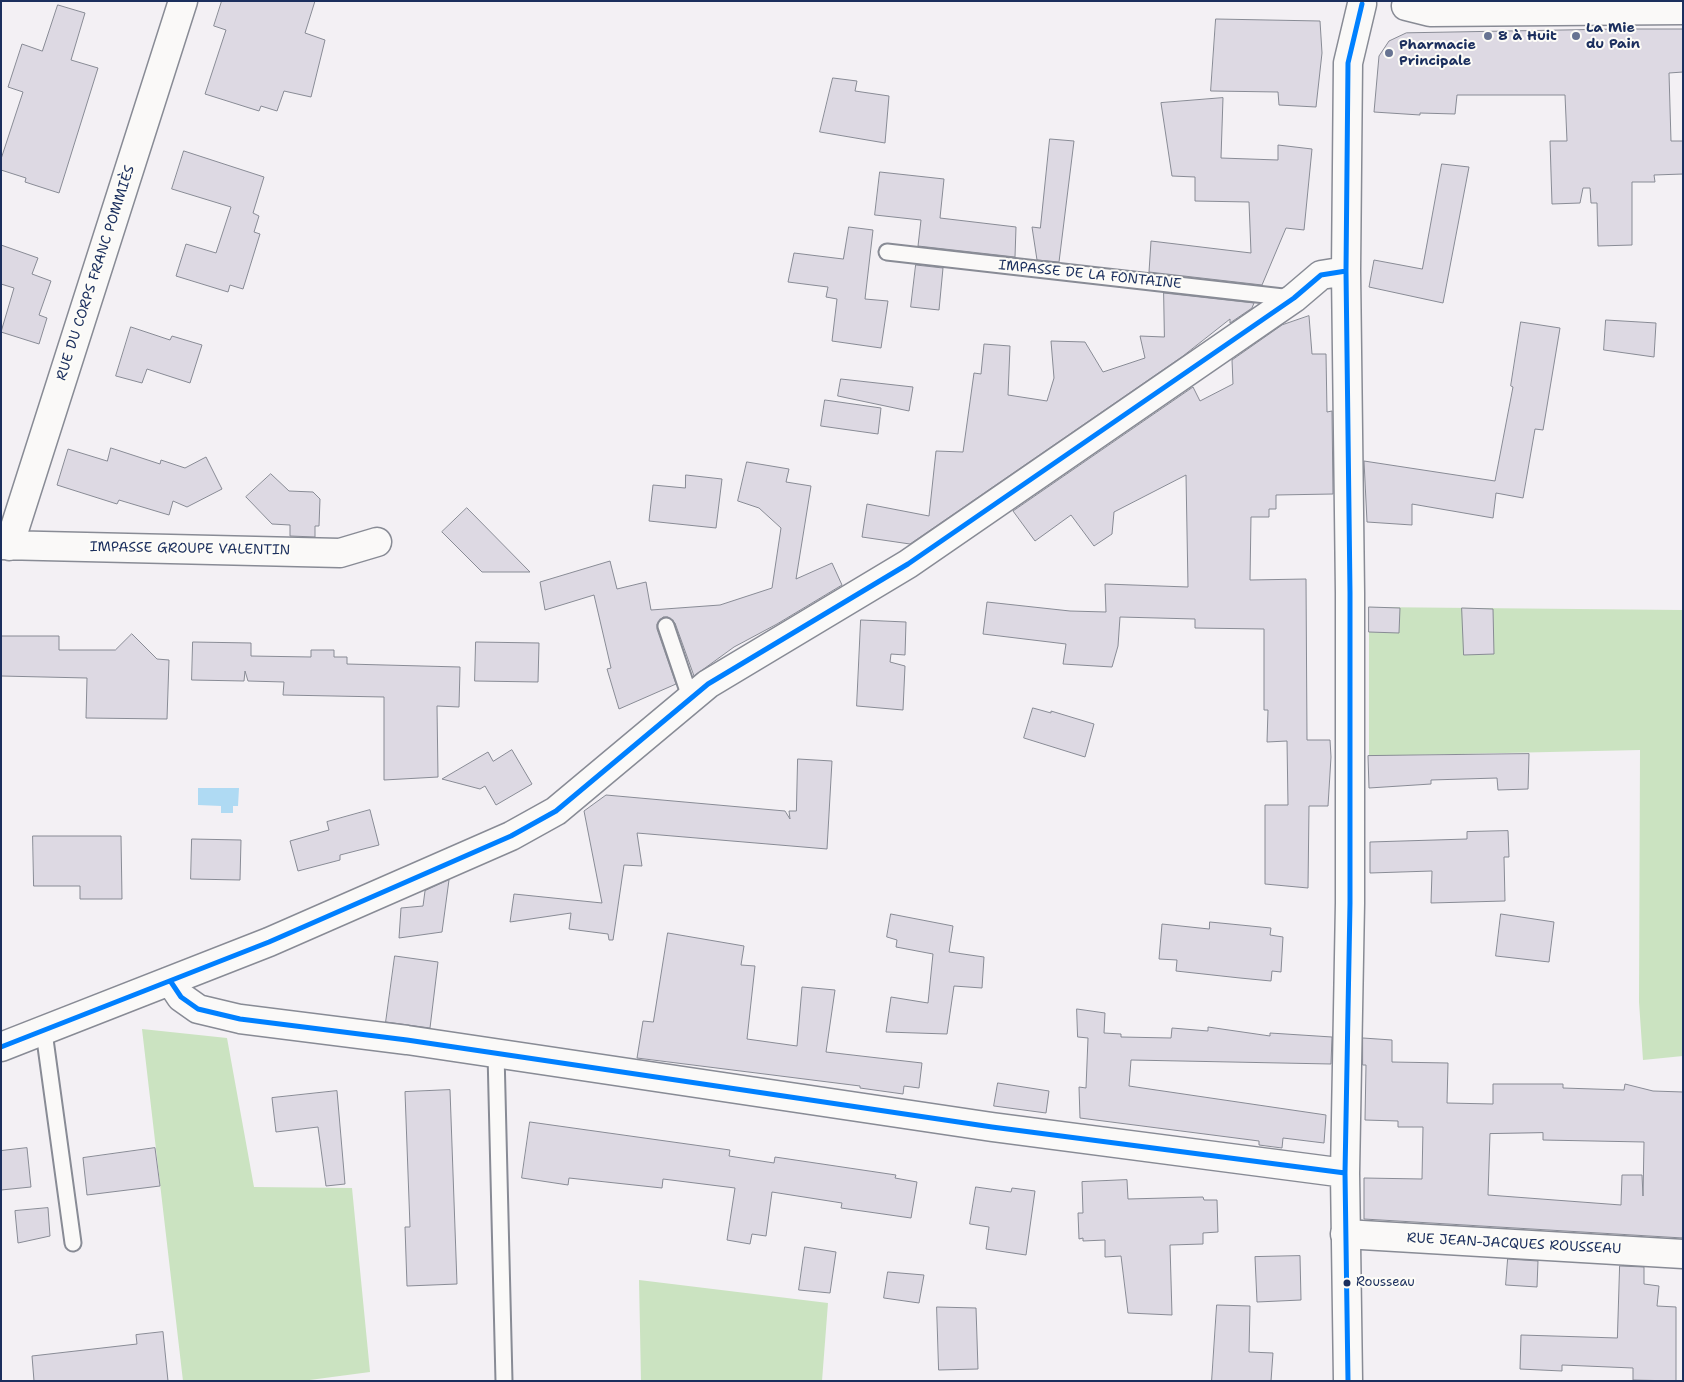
<!DOCTYPE html>
<html>
<head>
<meta charset="utf-8">
<style>
	body { margin:0 }
	#map { position:relative; width:1684px; height:1382px; overflow:hidden; background:#f3f0f4; font-family:"Shantell Sans",sans-serif }
	canvas { display:block }
	.frame { position:absolute; inset:0; border:2px solid #1b2f5e; pointer-events:none }
</style>
</head>
<body>
<div id="map">
<canvas width="1684" height="1382"></canvas>
<div class="frame"></div>
</div>
<script>
const g = document.querySelector('canvas').getContext('2d');
g.lineJoin = 'round';
function paint(path, color) { g.fillStyle = color; g.fill(path, 'evenodd'); }
function trace(path, color, width, dash) { g.strokeStyle = color; g.lineWidth = width; g.lineCap = dash ? 'butt' : 'round'; g.setLineDash(dash || []); g.stroke(path); }
function label(font, color, halo, rows, align = 'center') {
  g.font = font + ' "Shantell Sans",sans-serif'; g.lineWidth = 4; g.setLineDash([]); g.textBaseline = 'middle'; g.strokeStyle = halo; g.fillStyle = color; for (const [text, x, y, turn = 0] of rows) {
    g.save(); g.translate(x, y); g.rotate((+turn || 0) * Math.PI / 180); g.textAlign = isNaN(turn) ? turn : align; if (halo) g.strokeText(text, 0, 0); g.fillText(text, 0, 0); g.restore();
  }
}
const green = new Path2D(`
	M 1369,607 L 1683,610 L 1683,1056 L 1643,1060 L 1639,1002 L 1640,750 L 1369,756 Z
	M 142,1029 L 227,1038 L 254,1187 L 352,1188 L 370,1372 L 302,1381 L 183,1381 Z
	M 639,1280 L 828,1303 L 822,1381 L 641,1381 Z`);
const water = new Path2D(`
	M 198,788 L 239,788 L 238,806 L 233,806 L 233,813 L 221,813 L 221,806 L 198,805 Z`);
const building = new Path2D(`
	M 222,1 L 315,1 L 305,33 L 325,40 L 311,97 L 284,91 L 277,111 L 261,106 L 259,111 L 205,94 L 226,30 L 214,26 Z
	M 58,5 L 85,13 L 71,60 L 98,68 L 59,193 L 25,182 L 26,178 L 1,170 L 1,159 L 23,92 L 8,87 L 22,44 L 42,51 Z
	M 1216,19 L 1320,21 L 1322,53 L 1316,107 L 1279,105 L 1278,92 L 1211,91 Z
	M 1618,29 L 1683,29 L 1683,72 L 1669,73 L 1671,141 L 1683,141 L 1683,174 L 1654,175 L 1655,182 L 1632,182 L 1632,245 L 1598,246 L 1597,203 L 1591,203 L 1590,188 L 1583,188 L 1580,203 L 1552,204 L 1550,141 L 1567,141 L 1565,95 L 1457,95 L 1455,114 L 1420,113 L 1420,115 L 1374,112 L 1379,56 L 1389,41 L 1406,33 Z
	M 833,78 L 857,81 L 855,91 L 889,96 L 885,143 L 820,132 Z
	M 1223,98 L 1221,158 L 1278,160 L 1278,145 L 1312,149 L 1304,230 L 1286,228 L 1262,285 L 1149,272 L 1151,241 L 1251,253 L 1249,202 L 1195,201 L 1195,177 L 1172,176 L 1161,103 Z
	M 1050,139 L 1074,141 L 1059,262 L 1037,260 L 1032,227 L 1040,228 Z
	M 184,151 L 264,177 L 253,213 L 259,216 L 254,232 L 260,234 L 243,289 L 230,285 L 228,292 L 176,276 L 186,244 L 216,253 L 231,207 L 172,189 Z
	M 1442,164 L 1469,167 L 1443,303 L 1369,287 L 1374,260 L 1422,269 Z
	M 880,172 L 944,179 L 940,218 L 1016,227 L 1015,257 L 918,246 L 921,220 L 875,215 Z
	M 849,227 L 873,230 L 865,299 L 888,301 L 881,348 L 832,341 L 837,299 L 826,297 L 828,287 L 788,282 L 794,253 L 843,259 Z
	M 1,245 L 38,258 L 32,274 L 51,281 L 39,315 L 47,318 L 39,344 L 1,332 L 14,288 L 1,284 Z
	M 916,265 L 943,268 L 939,310 L 911,307 Z
	M 1164,293 L 1254,303 L 1252,308 L 1230,323 L 1230,319 L 1183,356 L 910,544 L 862,537 L 867,504 L 929,516 L 936,451 L 963,452 L 974,373 L 981,374 L 984,344 L 1010,346 L 1008,395 L 1047,401 L 1054,378 L 1051,341 L 1085,342 L 1103,372 L 1145,358 L 1140,336 L 1164,337 Z
	M 1309,316 L 1312,354 L 1326,354 L 1327,412 L 1332,411 L 1333,494 L 1276,495 L 1276,509 L 1269,509 L 1269,517 L 1251,517 L 1250,580 L 1306,579 L 1307,740 L 1330,740 L 1331,757 L 1328,806 L 1309,806 L 1308,888 L 1265,884 L 1265,805 L 1288,805 L 1287,741 L 1267,742 L 1268,710 L 1264,710 L 1264,629 L 1195,628 L 1195,619 L 1120,617 L 1118,646 L 1112,667 L 1063,664 L 1066,644 L 983,634 L 987,602 L 1070,611 L 1106,612 L 1105,584 L 1188,587 L 1186,475 L 1114,512 L 1112,534 L 1094,546 L 1071,515 L 1035,541 L 1013,511 L 1193,387 L 1200,401 L 1233,384 L 1232,360 L 1282,325 Z
	M 1606,320 L 1656,323 L 1654,357 L 1604,350 Z
	M 1521,322 L 1560,328 L 1543,430 L 1535,429 L 1523,498 L 1496,493 L 1493,518 L 1412,504 L 1412,525 L 1367,522 L 1364,461 L 1495,481 L 1513,387 L 1511,386 Z
	M 131,327 L 170,340 L 172,336 L 202,345 L 190,383 L 147,369 L 142,383 L 116,376 Z
	M 841,379 L 913,387 L 909,411 L 838,396 Z
	M 825,400 L 881,408 L 878,434 L 821,426 Z
	M 111,448 L 160,464 L 161,460 L 185,468 L 206,457 L 222,489 L 187,507 L 173,501 L 169,515 L 119,500 L 117,504 L 57,485 L 68,449 L 107,461 Z
	M 747,462 L 789,469 L 786,482 L 811,486 L 796,579 L 832,563 L 842,585 L 777,624 L 734,647 L 694,676 L 675,623 L 668,617 L 663,617 L 657,624 L 657,629 L 676,684 L 619,709 L 607,669 L 611,668 L 594,595 L 545,610 L 540,582 L 610,561 L 617,589 L 646,582 L 651,610 L 720,605 L 772,588 L 781,528 L 759,508 L 738,501 Z
	M 271,474 L 289,491 L 313,492 L 320,499 L 319,526 L 315,526 L 315,537 L 290,536 L 290,525 L 272,524 L 246,497 Z
	M 686,475 L 722,479 L 716,528 L 649,521 L 653,485 L 685,488 Z
	M 467,508 L 530,572 L 482,572 L 442,532 Z
	M 1369,607 L 1400,608 L 1399,633 L 1369,632 Z
	M 1462,608 L 1493,609 L 1494,654 L 1464,655 Z
	M 861,620 L 906,622 L 905,655 L 891,654 L 890,662 L 905,666 L 903,710 L 857,706 Z
	M 132,634 L 157,659 L 169,660 L 167,719 L 86,718 L 87,678 L 1,676 L 1,636 L 59,636 L 59,650 L 115,650 Z
	M 193,642 L 251,643 L 251,656 L 311,657 L 311,650 L 334,650 L 334,657 L 347,657 L 347,664 L 460,667 L 459,707 L 437,706 L 438,777 L 384,780 L 384,697 L 283,695 L 284,682 L 248,681 L 245,671 L 244,681 L 192,680 Z
	M 476,642 L 539,643 L 538,682 L 475,681 Z
	M 1033,708 L 1051,713 L 1051,711 L 1094,724 L 1085,757 L 1024,738 Z
	M 512,750 L 532,784 L 496,805 L 485,786 L 480,789 L 442,779 L 488,752 L 493,761 Z
	M 1529,754 L 1528,789 L 1498,790 L 1497,778 L 1431,780 L 1431,784 L 1369,788 L 1368,756 Z
	M 798,759 L 832,761 L 827,849 L 637,833 L 642,866 L 624,865 L 613,940 L 609,940 L 608,934 L 569,929 L 571,913 L 510,922 L 514,894 L 602,903 L 584,811 L 606,795 L 785,811 L 790,819 L 789,811 L 796,811 Z
	M 370,810 L 379,845 L 340,855 L 340,860 L 298,871 L 290,841 L 329,830 L 327,822 Z
	M 1508,831 L 1509,857 L 1504,857 L 1505,901 L 1431,903 L 1432,871 L 1370,873 L 1370,842 L 1467,839 L 1467,832 Z
	M 33,836 L 121,836 L 122,899 L 80,899 L 80,886 L 34,886 Z
	M 192,839 L 241,840 L 240,880 L 191,879 Z
	M 449,880 L 442,932 L 399,938 L 401,908 L 423,906 L 425,891 Z
	M 891,914 L 953,926 L 949,952 L 984,957 L 982,988 L 954,986 L 947,1034 L 886,1032 L 891,997 L 928,1003 L 933,954 L 896,947 L 897,940 L 887,937 Z
	M 1501,914 L 1554,922 L 1549,962 L 1496,956 Z
	M 1210,922 L 1271,928 L 1270,935 L 1283,937 L 1281,972 L 1272,971 L 1271,981 L 1240,978 L 1176,971 L 1177,960 L 1159,959 L 1162,924 L 1209,929 Z
	M 668,933 L 744,946 L 741,965 L 755,966 L 747,1039 L 797,1046 L 802,987 L 835,990 L 826,1052 L 922,1063 L 919,1088 L 904,1086 L 903,1094 L 860,1088 L 860,1086 L 637,1058 L 643,1021 L 653,1022 Z
	M 395,956 L 438,962 L 430,1028 L 386,1022 Z
	M 1077,1009 L 1105,1013 L 1104,1033 L 1121,1034 L 1121,1037 L 1171,1038 L 1172,1028 L 1208,1031 L 1208,1027 L 1270,1036 L 1270,1033 L 1332,1037 L 1331,1064 L 1131,1060 L 1129,1086 L 1326,1115 L 1324,1143 L 1283,1138 L 1282,1148 L 1259,1145 L 1259,1141 L 1080,1118 L 1079,1087 L 1086,1088 L 1088,1038 L 1078,1037 Z
	M 1363,1038 L 1392,1040 L 1392,1062 L 1448,1063 L 1447,1103 L 1493,1104 L 1493,1084 L 1563,1084 L 1563,1088 L 1624,1090 L 1625,1084 L 1653,1091 L 1683,1092 L 1683,1238 L 1364,1219 L 1364,1178 L 1422,1179 L 1423,1127 L 1398,1127 L 1398,1121 L 1365,1120 L 1366,1065 L 1363,1065 ZM 1543,1133 L 1543,1140 L 1644,1142 L 1643,1196 L 1642,1175 L 1622,1175 L 1621,1205 L 1488,1195 L 1490,1134 Z
	M 998,1083 L 1049,1091 L 1046,1113 L 994,1106 Z
	M 450,1090 L 457,1284 L 407,1286 L 405,1227 L 410,1227 L 405,1092 Z
	M 337,1091 L 345,1184 L 326,1186 L 318,1127 L 276,1132 L 272,1098 Z
	M 530,1122 L 730,1150 L 729,1156 L 774,1163 L 775,1157 L 896,1175 L 895,1178 L 917,1182 L 911,1218 L 841,1208 L 842,1203 L 772,1192 L 766,1236 L 752,1234 L 750,1244 L 727,1240 L 735,1188 L 663,1179 L 662,1188 L 569,1178 L 568,1185 L 522,1178 Z
	M 27,1148 L 31,1187 L 1,1190 L 1,1151 Z
	M 155,1148 L 160,1186 L 87,1195 L 83,1158 Z
	M 1127,1180 L 1128,1199 L 1203,1197 L 1204,1200 L 1217,1200 L 1218,1232 L 1203,1233 L 1203,1244 L 1170,1245 L 1172,1315 L 1128,1313 L 1121,1256 L 1105,1257 L 1105,1240 L 1083,1241 L 1083,1238 L 1079,1239 L 1078,1213 L 1083,1213 L 1082,1182 Z
	M 976,1187 L 1011,1192 L 1012,1188 L 1035,1191 L 1026,1255 L 986,1249 L 989,1227 L 970,1224 Z
	M 48,1208 L 50,1236 L 18,1243 L 15,1211 Z
	M 805,1247 L 836,1252 L 830,1293 L 799,1290 Z
	M 1300,1256 L 1301,1300 L 1257,1302 L 1255,1257 Z
	M 1508,1259 L 1538,1261 L 1537,1287 L 1506,1285 Z
	M 1620,1266 L 1644,1267 L 1644,1284 L 1659,1286 L 1657,1306 L 1676,1307 L 1676,1381 L 1633,1380 L 1633,1368 L 1562,1365 L 1562,1371 L 1520,1369 L 1521,1335 L 1617,1338 Z
	M 888,1272 L 924,1275 L 919,1303 L 884,1298 Z
	M 1217,1305 L 1250,1306 L 1249,1352 L 1273,1353 L 1271,1381 L 1212,1381 Z
	M 937,1307 L 976,1308 L 978,1369 L 939,1370 Z
	M 163,1332 L 168,1381 L 34,1381 L 32,1356 L 137,1344 L 136,1335 Z`);
const lane = new Path2D(`
	M 887,252 L 1292,298
	M 666,626 L 690,697
	M 44,1032 L 73,1243
	M 496,1053 L 504,1381`);
const street = new Path2D(`
	M 1,545 L 340,553 L 377,542
	M 9,546 L 183,1
	M 1345,1234 L 1683,1254`);
const secondary = new Path2D(`
	M 1406,6 L 1430,12 L 1683,10
	M 171,982 L 181,997 L 198,1009 L 240,1019 L 407,1040 L 992,1127 L 1345,1173
	M 1,1047 L 269,942 L 511,836 L 556,811 L 708,684 L 908,564 L 1294,298 L 1321,275 L 1346,271
	M 1348,1381 L 1345,1173 L 1350,903 L 1350,593 L 1346,271 L 1348,63 L 1362,4`);
const bus1 = new Path2D(`
	M 171,982 L 181,997 L 198,1009 L 240,1019 L 407,1040 L 992,1127 L 1345,1173
	M 1,1047 L 269,942 L 511,836 L 556,811 L 708,684 L 908,564 L 1294,298 L 1321,275 L 1346,271
	M 1348,1381 L 1345,1173 L 1350,903 L 1350,593 L 1346,271 L 1348,63 L 1362,4`);
const markers = [
	[1488,36,5,"#677392"],
	[1576,36,5,"#677392"],
	[1389,53,5,"#677392"],
	[1347,1283,4.5,"#1b2f5e"]
];
const busNames = [
	["Rousseau",1356,1283]
];
const poiNames = [
	["La Mie",1586,28],
	["du Pain",1586,44],
	["8 à Huit",1498,36],
	["Pharmacie",1399,45],
	["Principale",1399,61]
];
const streetNames = [
	["RUE DU CORPS FRANC POMMIÈS",96,273,-72],
	["IMPASSE DE LA FONTAINE",1090,275,6],
	["IMPASSE GROUPE VALENTIN",190,549,1],
	["RUE JEAN-JACQUES ROUSSEAU",1514,1244,3]
];
paint(green, '#cbe3c1');
paint(water, '#afdaf3');
paint(building, '#ddd9e3');
trace(building, '#888b95', 1);
trace(lane, '#888b95', 19);
trace(street, '#888b95', 31);
trace(secondary, '#888b95', 31);
trace(lane, '#faf9f8', 15);
trace(street, '#faf9f8', 28);
trace(secondary, '#faf9f8', 28);
trace(bus1, '#0080ff', 5);
for (const [x, y, r, color] of markers) { const dot = new Path2D(); dot.arc(x, y, r, 0, 2 * Math.PI); g.fillStyle = color; g.fill(dot); trace(dot, '#fdfcf7', 2); }
label('13px', '#1b2f5e', '#fdfcf7', busNames, 'left');
label('bold 14px', '#1b2f5e', '#fdfcf7', poiNames, 'left');
label('14px', '#1b2f5e', '#fdfcf7', streetNames);
</script>
</body>
</html>
